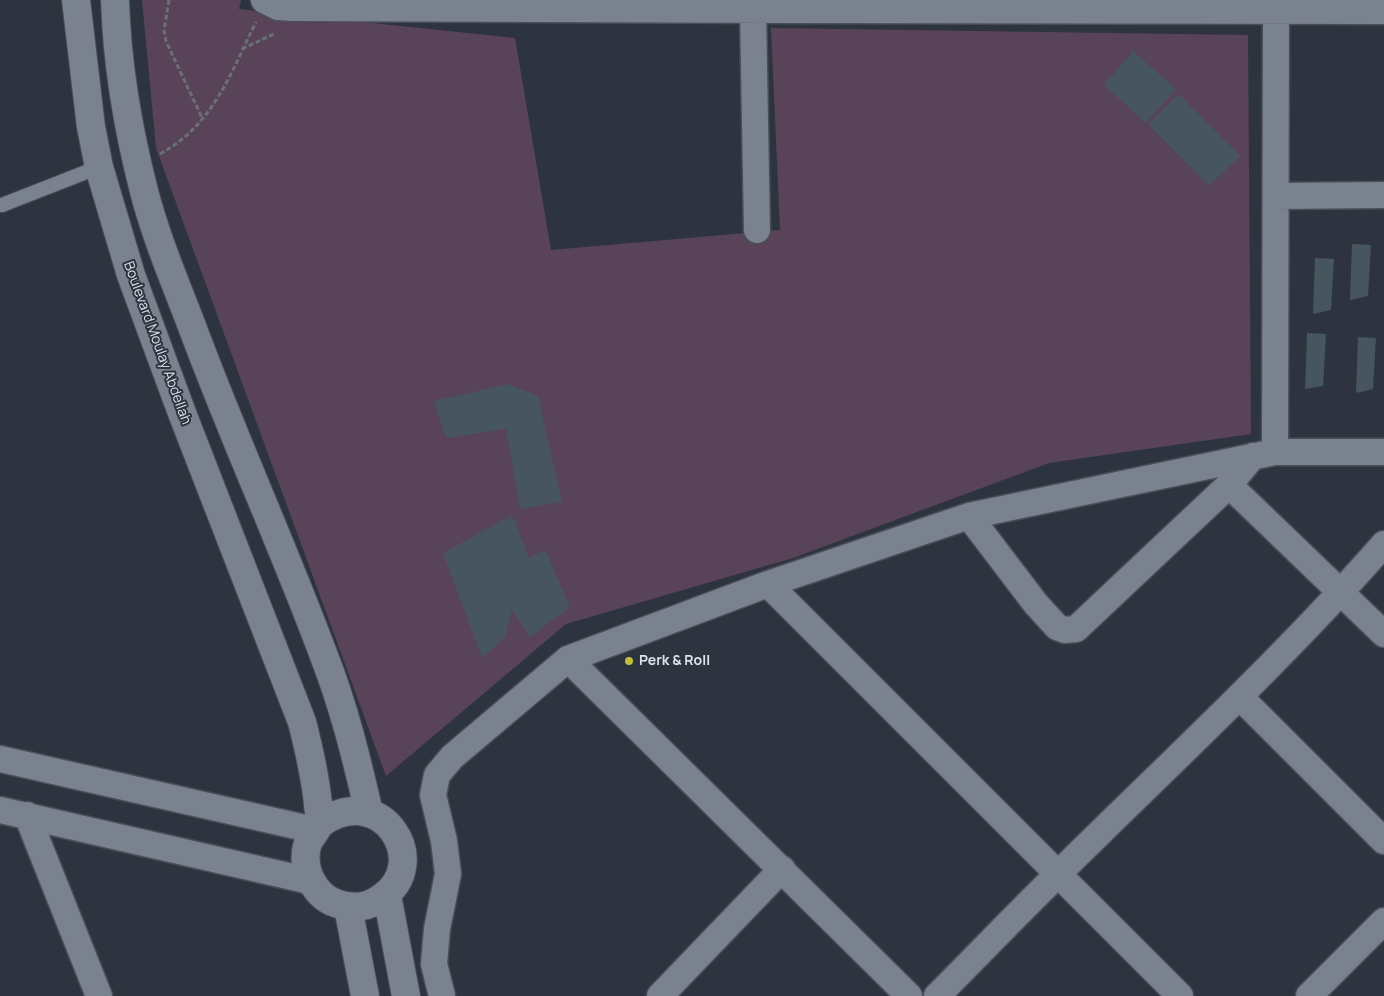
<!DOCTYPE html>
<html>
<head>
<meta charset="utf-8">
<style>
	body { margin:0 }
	canvas { display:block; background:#2d333f }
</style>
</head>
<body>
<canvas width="1384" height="996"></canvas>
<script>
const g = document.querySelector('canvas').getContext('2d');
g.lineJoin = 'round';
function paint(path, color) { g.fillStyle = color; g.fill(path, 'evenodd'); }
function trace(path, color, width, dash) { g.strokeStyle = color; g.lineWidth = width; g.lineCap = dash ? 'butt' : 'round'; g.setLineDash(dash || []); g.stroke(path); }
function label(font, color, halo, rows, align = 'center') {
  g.font = font + ' Manrope,sans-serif'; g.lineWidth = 4; g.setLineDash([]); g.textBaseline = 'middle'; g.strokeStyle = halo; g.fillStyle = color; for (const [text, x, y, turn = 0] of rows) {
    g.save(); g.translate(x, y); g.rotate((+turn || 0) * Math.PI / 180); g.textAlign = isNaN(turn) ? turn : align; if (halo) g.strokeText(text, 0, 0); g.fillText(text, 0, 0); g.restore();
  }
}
const green = new Path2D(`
	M 142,0 L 241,0 L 239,9 L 515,38 L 551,250 L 780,230 L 771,28 L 1248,35 L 1251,434 L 1049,463 L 793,558 L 566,624 L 386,776 L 156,148 Z`);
const building = new Path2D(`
	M 1133,51 L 1176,89 L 1146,123 L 1104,85 Z
	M 1179,94 L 1240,156 L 1209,186 L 1148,124 Z
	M 1352,244 L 1371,245 L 1368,296 L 1350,300 Z
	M 1315,258 L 1334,259 L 1331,310 L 1313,314 Z
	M 1307,333 L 1326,334 L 1323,386 L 1305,389 Z
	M 1358,337 L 1376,338 L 1373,389 L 1356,393 Z
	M 507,384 L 538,396 L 562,502 L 520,509 L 506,429 L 446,438 L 434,401 Z
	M 512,515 L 529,558 L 545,550 L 570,607 L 530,637 L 512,610 L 505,637 L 482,658 L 443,553 Z`);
const path = new Path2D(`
	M 169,0 L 164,31 L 166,41 L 203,120
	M 242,49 L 276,33
	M 160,154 C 214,124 230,74 256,22`);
const service = new Path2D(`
	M 2,205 L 99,167`);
const minor = new Path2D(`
	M 264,0 L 278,7 L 292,8 L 788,10
	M 788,0 L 788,10 L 1384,11
	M 753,10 L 757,230
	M 1276,196 L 1384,195
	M 1275,452 L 1384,452
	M 1229,485 L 1384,634
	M 969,516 L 1036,604 L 1057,627 L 1065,630 L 1076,629 L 1229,485 L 1253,456
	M 768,584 L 1180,996
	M 568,659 L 909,996
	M 1240,697 L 1384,841
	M 0,759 L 314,830
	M 0,810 L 310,881
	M 27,815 L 99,996
	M 442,996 L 434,964 L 437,929 L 448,874 L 444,841 L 433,795 L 437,775 L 452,757 L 568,659 L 768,584 L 969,516 L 1275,452 L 1276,11
	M 660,996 L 782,869
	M 937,996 C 977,956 1016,915 1057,875 C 1167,766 1281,661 1384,544
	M 1309,996 L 1384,921`);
const secondary = new Path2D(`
	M 76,0 L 91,127 L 99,167 L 131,275 L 182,413 L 302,722 C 309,749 315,776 318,804 C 318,810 321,818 320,823 C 318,830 309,838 307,846 C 301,870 315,897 338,904 C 353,909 369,907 381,898 C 434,863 381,779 320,824
	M 115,0 C 117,64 128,129 144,191 C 156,238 176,284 193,329 C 234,439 283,546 324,656 C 344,707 357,760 369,813
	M 387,895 L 406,996
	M 348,907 L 365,996`);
const markers = [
	[629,661,5,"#c2bd3f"]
];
const streetNames = [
	["Boulevard Moulay Abdellah",157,343,70]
];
const poiNames = [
	["Perk & Roll",639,661]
];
paint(green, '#584359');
paint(building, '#47555e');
trace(service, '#494e57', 16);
trace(minor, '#494e57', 29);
trace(secondary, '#494e57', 30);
trace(path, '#6a6f7a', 3, [5, 2.5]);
trace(service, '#7a828f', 14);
trace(minor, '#7a828f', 26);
trace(secondary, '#7a828f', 28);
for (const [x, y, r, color] of markers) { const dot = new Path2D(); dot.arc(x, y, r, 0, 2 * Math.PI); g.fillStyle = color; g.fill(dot); trace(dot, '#2d333f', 2); }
label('14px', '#dce0e7', '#2d333f', streetNames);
label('bold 14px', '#dce0e7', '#2d333f', poiNames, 'left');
</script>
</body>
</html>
